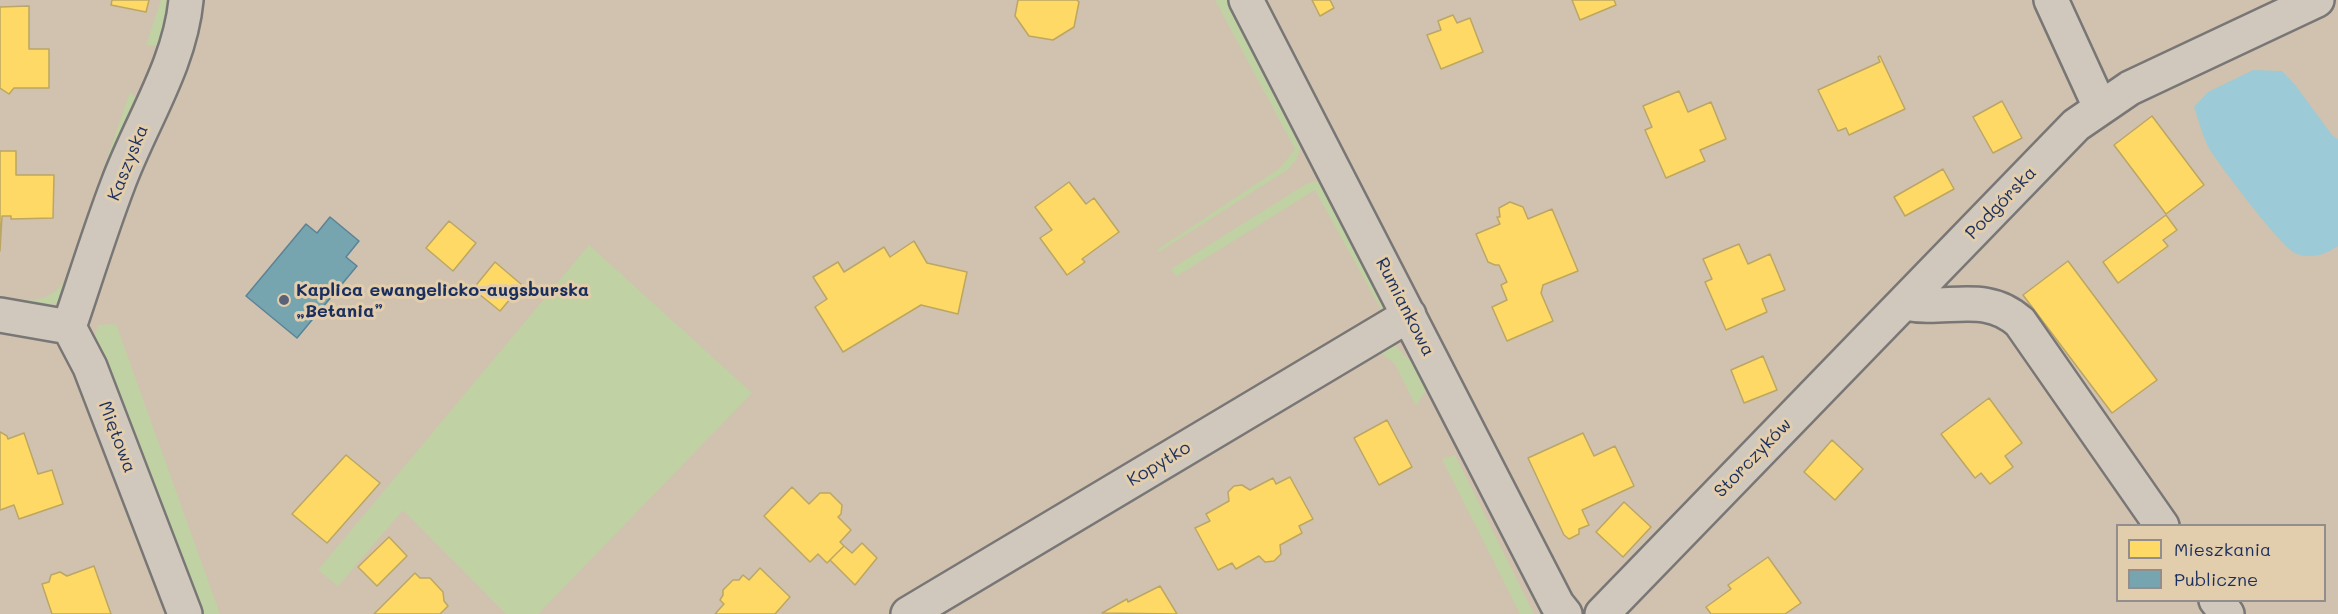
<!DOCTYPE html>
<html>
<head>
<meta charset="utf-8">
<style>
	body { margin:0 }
	#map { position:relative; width:2338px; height:614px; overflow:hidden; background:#d0c2ae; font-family:Mali,sans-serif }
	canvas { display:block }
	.legend { position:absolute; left:2116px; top:524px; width:210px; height:78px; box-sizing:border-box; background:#e2cdac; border:2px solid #928e8d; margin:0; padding:8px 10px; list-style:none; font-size:18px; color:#1b2f5e }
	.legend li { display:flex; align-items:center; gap:12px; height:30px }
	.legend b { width:30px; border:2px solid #928e8d }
</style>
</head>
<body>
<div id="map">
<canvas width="2338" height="614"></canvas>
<ul class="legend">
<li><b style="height:16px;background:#ffd966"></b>Mieszkania</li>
<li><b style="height:16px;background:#76a5af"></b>Publiczne</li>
</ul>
</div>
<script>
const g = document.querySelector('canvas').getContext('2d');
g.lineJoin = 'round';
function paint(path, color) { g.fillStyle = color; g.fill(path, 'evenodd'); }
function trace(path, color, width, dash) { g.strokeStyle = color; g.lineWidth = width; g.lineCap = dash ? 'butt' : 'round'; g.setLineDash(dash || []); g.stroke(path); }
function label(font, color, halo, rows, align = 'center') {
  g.font = font + ' Mali,sans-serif'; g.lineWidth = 6; g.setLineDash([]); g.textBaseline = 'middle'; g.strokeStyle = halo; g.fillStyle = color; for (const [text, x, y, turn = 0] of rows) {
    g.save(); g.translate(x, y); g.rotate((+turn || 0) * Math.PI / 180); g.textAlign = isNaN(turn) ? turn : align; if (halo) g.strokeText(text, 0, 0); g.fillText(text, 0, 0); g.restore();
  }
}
const green = new Path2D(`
	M 161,0 L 178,0 L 167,46 L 146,45 Z
	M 1215,0 L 1235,0 L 1299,132 C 1302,150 1300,158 1287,170 L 1159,252 L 1157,250 L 1280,168 L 1295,149 Z
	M 130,92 L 137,99 L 63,300 C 47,307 35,312 19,301 C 41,300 50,299 64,282 Z
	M 1315,181 L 1323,183 L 1388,309 L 1166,447 L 1382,311 L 1315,190 L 1177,276 L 1171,269 L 1306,184 Z
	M 589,245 L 752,393 L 538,614 L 506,614 L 403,510 L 338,586 L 318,570 Z
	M 116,324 L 220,614 L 199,614 L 94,339 L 98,325 Z
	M 1392,343 L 1418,369 L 1428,387 L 1416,406 L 1395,364 L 1376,349 Z
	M 1455,455 L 1534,614 L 1520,614 L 1442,459 Z`);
const water = new Path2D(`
	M 2253,70 L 2282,71 L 2296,86 L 2332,135 L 2338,139 L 2338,246 C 2324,255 2310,260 2295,253 C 2280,246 2221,167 2210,150 C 2203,138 2199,121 2194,107 L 2208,92 Z`);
const homes = new Path2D(`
	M 112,0 L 149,0 L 146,12 L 111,5 Z
	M 1018,0 L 1077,0 L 1079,2 L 1074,27 L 1053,40 L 1029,36 L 1015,16 Z
	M 1312,0 L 1330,0 L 1334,8 L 1320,16 Z
	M 1572,0 L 1614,0 L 1616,5 L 1580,20 Z
	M 29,6 L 29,49 L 49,49 L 49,88 L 14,88 L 9,94 L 0,88 L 0,7 Z
	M 1453,15 L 1457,23 L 1470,18 L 1483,52 L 1441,69 L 1427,35 L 1441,30 L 1438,21 Z
	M 1880,56 L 1905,109 L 1849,135 L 1846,128 L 1838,131 L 1818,90 L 1880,62 L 1878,57 Z
	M 1679,91 L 1688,112 L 1711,102 L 1726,139 L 1700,150 L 1705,161 L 1666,178 L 1645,130 L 1652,127 L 1643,106 Z
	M 2002,101 L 2022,138 L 1993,153 L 1973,117 Z
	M 2152,116 L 2204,185 L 2166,214 L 2114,145 Z
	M 0,151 L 16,151 L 16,175 L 54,175 L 53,218 L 11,219 L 11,216 L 2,216 L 0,251 Z
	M 1943,169 L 1954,189 L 1905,216 L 1894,197 Z
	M 1069,182 L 1086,204 L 1094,198 L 1119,232 L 1082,259 L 1085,262 L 1067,275 L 1040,238 L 1052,230 L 1035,207 Z
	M 1510,202 L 1523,207 L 1528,219 L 1552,209 L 1578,271 L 1543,285 L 1541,293 L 1553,321 L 1507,341 L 1492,307 L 1507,300 L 1501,285 L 1507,282 L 1499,265 L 1495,265 L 1488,262 L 1476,234 L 1500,224 L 1497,217 L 1500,217 L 1499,208 Z
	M 2166,215 L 2177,230 L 2163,240 L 2168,246 L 2118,283 L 2103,262 Z
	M 449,221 L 476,243 L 453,271 L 426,248 Z
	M 914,241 L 927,263 L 967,272 L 958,314 L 921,305 L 843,352 L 815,307 L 827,299 L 813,277 L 838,262 L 844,272 L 884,247 L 890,257 Z
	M 1739,244 L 1748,264 L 1770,254 L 1785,290 L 1762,299 L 1767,312 L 1726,330 L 1705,282 L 1712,279 L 1703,259 Z
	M 2068,261 L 2157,380 L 2112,413 L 2023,295 Z
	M 495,262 L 522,285 L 500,311 L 473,289 Z
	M 1763,356 L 1777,390 L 1744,403 L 1731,370 Z
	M 1989,398 L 2022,443 L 2005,456 L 2013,467 L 1990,484 L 1981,473 L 1975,478 L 1941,434 Z
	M 1387,420 L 1412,467 L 1379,485 L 1354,438 Z
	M 0,432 L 7,436 L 8,439 L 24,433 L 38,474 L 52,470 L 63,504 L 19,519 L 14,505 L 0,510 Z
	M 1583,433 L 1594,456 L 1615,446 L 1634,486 L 1582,510 L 1589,525 L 1579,529 L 1579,534 L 1569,539 L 1564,535 L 1528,458 Z
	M 1832,440 L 1863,469 L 1835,500 L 1804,472 Z
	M 346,455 L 380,483 L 327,543 L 292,514 Z
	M 1290,477 L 1313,519 L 1299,526 L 1302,533 L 1280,545 L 1281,554 L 1274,561 L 1265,562 L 1259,556 L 1236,569 L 1232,563 L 1218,570 L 1195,528 L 1210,521 L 1206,514 L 1229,501 L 1228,492 L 1234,486 L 1242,485 L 1250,490 L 1273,478 L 1276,484 Z
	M 792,487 L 809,504 L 820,493 L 830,493 L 842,505 L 841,514 L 838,517 L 851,530 L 840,542 L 844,546 L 827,563 L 818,554 L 810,562 L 764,516 Z
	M 1624,502 L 1651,527 L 1623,557 L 1596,532 Z
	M 389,537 L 407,556 L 377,586 L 358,567 Z
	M 862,543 L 877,558 L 855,585 L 830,560 L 844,546 L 852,553 Z
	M 1768,557 L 1801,603 L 1785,614 L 1711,614 L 1706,607 L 1731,589 L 1728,585 Z
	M 94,566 L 111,614 L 52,614 L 42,584 L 49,582 L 51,575 L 60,572 L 67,576 Z
	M 760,568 L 790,597 L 775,614 L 715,614 L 724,604 L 720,600 L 723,595 L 723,590 L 733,580 L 739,580 L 743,575 L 749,580 Z
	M 415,573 L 420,578 L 430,578 L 443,592 L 444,601 L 448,606 L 440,614 L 374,614 Z
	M 1160,586 L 1177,614 L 1102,613 L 1127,599 L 1128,602 Z`);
const public = new Path2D(`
	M 330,217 L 359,241 L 346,257 L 357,266 L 297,338 L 246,296 L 306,224 L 317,233 Z`);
const minor = new Path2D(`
	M 1246,0 L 1557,604 L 1565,614
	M 2051,0 L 2100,107
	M 1905,303 C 1946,312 1985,290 2020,322 L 2162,526
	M 0,315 L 69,327 L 90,367 L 185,614
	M 69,327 C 85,280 100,231 118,184 C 140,124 180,65 186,0
	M 2216,600 L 2227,614
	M 908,614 L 1409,315
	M 1602,614 L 2076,125 L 2130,88 L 2317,0`);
const markers = [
	[284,300,6,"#5a627a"]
];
const streetNames = [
	["Kaszyska",128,163,-68],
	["Podgórska",2001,203,-46],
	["Rumiankowa",1405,307,63],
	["Miętowa",117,437,69],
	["Storczyków",1753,458,-46],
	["Kopytko",1159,464,-31]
];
const poiNames = [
	["Kaplica ewangelicko-augsburska",296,290],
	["„Betania”",296,311]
];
paint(green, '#c0d1a4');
paint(water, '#9ccad6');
paint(homes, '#ffd966');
trace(homes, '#bba664', 1.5);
paint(public, '#76a5af');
trace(public, '#5b8297', 1.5);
trace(minor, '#797676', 38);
trace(minor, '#d0c8bc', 33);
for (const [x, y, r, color] of markers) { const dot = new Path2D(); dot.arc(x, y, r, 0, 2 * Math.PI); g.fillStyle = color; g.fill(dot); trace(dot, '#e2cdac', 2); }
label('18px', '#1b2f5e', '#e2cdac', streetNames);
label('bold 18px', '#1b2f5e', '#e2cdac', poiNames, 'left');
</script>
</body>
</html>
